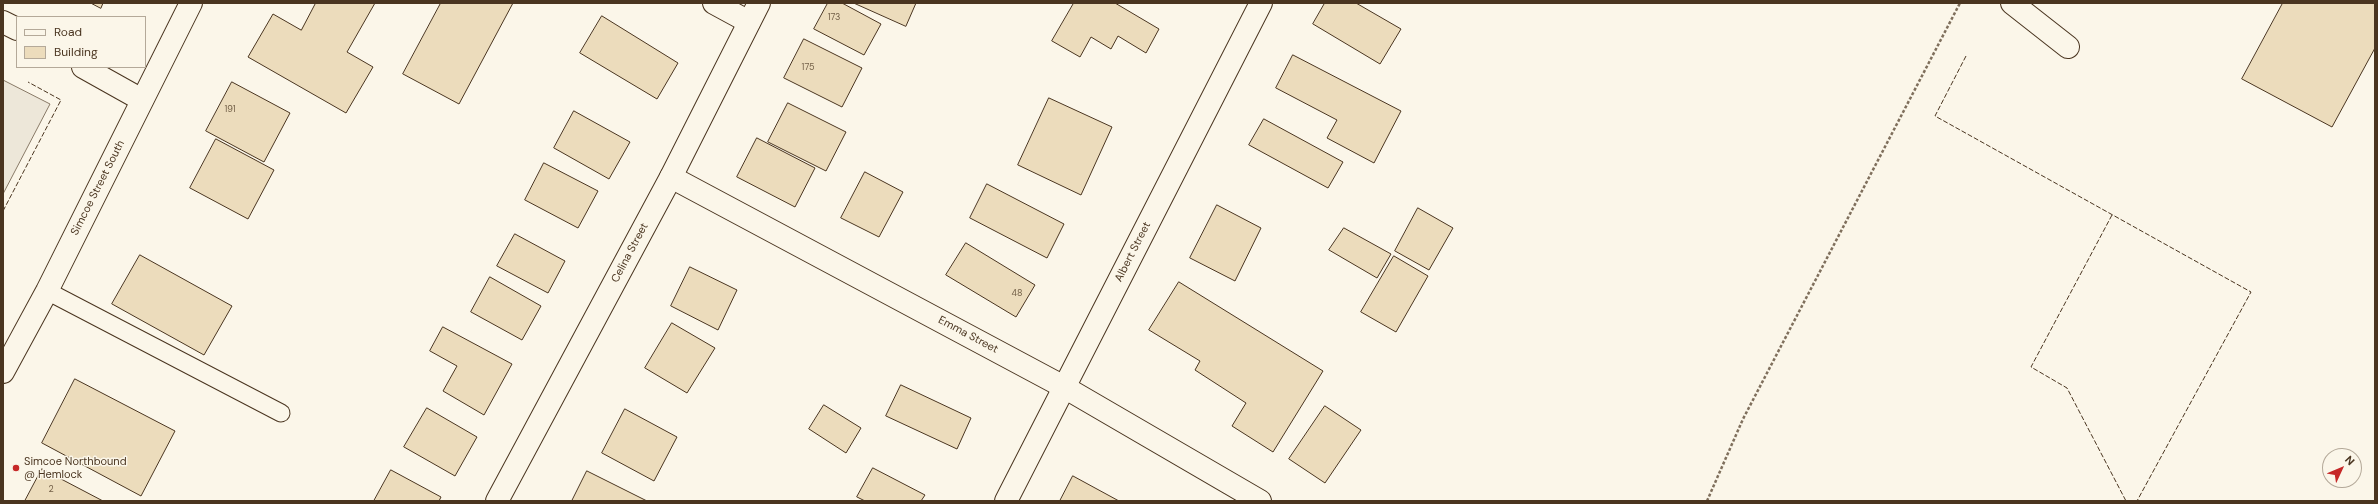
<!DOCTYPE html>
<html>
<head>
<meta charset="utf-8">
<style>
	body { margin:0 }
	#map { position:relative; width:2378px; height:504px; overflow:hidden; background:#fbf6e9; font-family:"DM Sans",sans-serif }
	canvas { display:block }
	.frame { position:absolute; inset:0; border:4px solid #4a3520; pointer-events:none }
	.legend { position:absolute; left:16px; top:16px; width:130px; height:52px; box-sizing:border-box; background:#fbf6e9; border:1px solid #b4a999; margin:0; padding:5px 7px; list-style:none; font-size:12px; color:#4a3520 }
	.legend li { display:flex; align-items:center; gap:8px; height:20px }
	.legend b { width:20px; border:1px solid #b4a999 }
	.north { position:absolute; left:2322px; top:448px; width:40px; height:40px; box-sizing:border-box; background:#fbf6e9; border:1px solid #b4a999; border-radius:50%; rotate:46deg; font-size:11px; font-weight:700; line-height:16px; text-align:center; color:#4a3520 }
	.north::after { content:''; display:block; margin:auto; width:14px; height:18px; background:#c62828; clip-path:polygon(50% 0,100% 100%,50% 72%,0 100%) }
</style>
</head>
<body>
<div id="map">
<canvas width="2378" height="504"></canvas>
<div class="frame"></div>
<ul class="legend">
<li><b style="height:5px;background:#fbf6e9"></b>Road</li>
<li><b style="height:11px;background:#ecdcbc"></b>Building</li>
</ul>
<div class="north">N</div>
</div>
<script>
const g = document.querySelector('canvas').getContext('2d');
g.lineJoin = 'round';
function paint(path, color) { g.fillStyle = color; g.fill(path, 'evenodd'); }
function trace(path, color, width, dash) { g.strokeStyle = color; g.lineWidth = width; g.lineCap = dash ? 'butt' : 'round'; g.setLineDash(dash || []); g.stroke(path); }
function label(font, color, halo, rows, align = 'center') {
  g.font = font + ' "DM Sans",sans-serif'; g.lineWidth = 3; g.setLineDash([]); g.textBaseline = 'middle'; g.strokeStyle = halo; g.fillStyle = color; for (const [text, x, y, turn = 0] of rows) {
    g.save(); g.translate(x, y); g.rotate((+turn || 0) * Math.PI / 180); g.textAlign = isNaN(turn) ? turn : align; if (halo) g.strokeText(text, 0, 0); g.fillText(text, 0, 0); g.restore();
  }
}
const parking = new Path2D(`
	M 3,80 L 50,104 L 3,194 Z`);
const building = new Path2D(`
	M 91,3 L 103,3 L 101,8 Z
	M 316,3 L 375,3 L 347,52 L 373,67 L 346,113 L 248,57 L 273,14 L 301,30 Z
	M 441,3 L 513,3 L 459,104 L 403,74 Z
	M 828,3 L 842,3 L 881,24 L 864,55 L 814,29 Z
	M 854,3 L 916,3 L 906,26 Z
	M 1074,3 L 1115,3 L 1159,29 L 1146,53 L 1118,36 L 1111,49 L 1091,37 L 1080,57 L 1052,41 Z
	M 1325,3 L 1356,3 L 1401,29 L 1380,64 L 1313,24 Z
	M 2283,3 L 2375,3 L 2375,48 L 2332,127 L 2242,79 Z
	M 602,16 L 678,63 L 657,99 L 580,53 Z
	M 804,39 L 862,68 L 842,107 L 784,78 Z
	M 1293,55 L 1401,111 L 1374,163 L 1327,138 L 1337,120 L 1276,88 Z
	M 232,82 L 290,113 L 264,162 L 206,131 Z
	M 1049,98 L 1112,127 L 1081,195 L 1018,165 Z
	M 788,103 L 846,132 L 826,171 L 768,142 Z
	M 574,111 L 630,142 L 609,179 L 554,148 Z
	M 1264,119 L 1343,162 L 1328,188 L 1249,145 Z
	M 757,138 L 815,168 L 795,207 L 737,177 Z
	M 216,139 L 274,170 L 248,219 L 190,188 Z
	M 544,163 L 598,191 L 578,228 L 525,200 Z
	M 865,172 L 903,192 L 879,237 L 841,218 Z
	M 987,184 L 1064,224 L 1047,258 L 970,218 Z
	M 1217,205 L 1261,228 L 1235,281 L 1190,258 Z
	M 1418,208 L 1453,228 L 1429,270 L 1395,251 Z
	M 1344,228 L 1391,254 L 1377,278 L 1329,250 Z
	M 515,234 L 565,261 L 548,293 L 497,266 Z
	M 966,243 L 1035,285 L 1016,317 L 946,275 Z
	M 140,255 L 232,306 L 204,355 L 112,304 Z
	M 1394,256 L 1428,276 L 1396,332 L 1361,312 Z
	M 690,267 L 737,290 L 718,330 L 671,306 Z
	M 490,277 L 541,306 L 522,340 L 471,312 Z
	M 1179,282 L 1323,371 L 1273,452 L 1232,426 L 1246,403 L 1195,370 L 1200,361 L 1149,330 Z
	M 672,323 L 715,348 L 687,393 L 645,368 Z
	M 443,327 L 512,364 L 484,415 L 443,391 L 457,366 L 430,351 Z
	M 75,379 L 175,431 L 141,496 L 42,443 Z
	M 901,385 L 971,418 L 957,449 L 886,416 Z
	M 824,405 L 861,428 L 846,453 L 809,429 Z
	M 1325,406 L 1361,430 L 1325,483 L 1289,459 Z
	M 427,408 L 477,437 L 455,476 L 404,447 Z
	M 625,409 L 677,437 L 654,481 L 602,453 Z
	M 873,468 L 925,495 L 921,501 L 865,501 L 857,497 Z
	M 42,469 L 103,501 L 25,501 Z
	M 391,470 L 441,497 L 439,501 L 374,501 Z
	M 587,471 L 647,501 L 572,501 Z
	M 1073,476 L 1119,501 L 1060,501 Z`);
const path = new Path2D(`
	M 1707,501 L 1743,419 L 1960,3`);
const service = new Path2D(`
	M 47,291 L 281,413`);
const minor = new Path2D(`
	M 714,3 L 749,22
	M 2012,3 L 2068,47
	M 3,22 L 17,29
	M 83,67 L 142,100
	M 671,177 L 1064,387 L 1260,501`);
const tertiary = new Path2D(`
	M 497,501 L 671,177 L 759,3
	M 1006,501 L 1261,3`);
const secondary = new Path2D(`
	M 3,372 L 47,291 L 191,3`);
const fence = new Path2D(`
	M 1966,56 L 1935,116 L 2251,292 L 2137,501
	M 3,211 L 61,100 L 28,82
	M 2112,215 L 2031,367 L 2067,388 L 2126,501`);
const markers = [
	[16,468,4,"#c62828"]
];
const numberNames = [
	["173",834,18],
	["175",808,68],
	["191",230,110],
	["48",1017,294],
	["2",51,490]
];
const streetNames = [
	["Simcoe Street South",98,188,-63],
	["Albert Street",1133,252,-63],
	["Celina Street",630,253,-62],
	["Emma Street",968,335,28]
];
const poiNames = [
	["Simcoe Northbound",24,462],
	["@ Hemlock",24,475]
];
paint(parking, '#ede7d9');
trace(parking, '#887966', 1);
paint(building, '#ecdcbc');
trace(building, '#4a3520', 1);
trace(service, '#4a3520', 19);
trace(minor, '#4a3520', 24);
trace(tertiary, '#4a3520', 24);
trace(secondary, '#4a3520', 24);
trace(path, '#7f6f5c', 2.5, [3, 2]);
trace(service, '#fbf6e9', 17);
trace(minor, '#fbf6e9', 22);
trace(tertiary, '#fbf6e9', 22);
trace(secondary, '#fbf6e9', 22);
trace(fence, '#4a3520', 1, [5, 2]);
for (const [x, y, r, color] of markers) { const dot = new Path2D(); dot.arc(x, y, r, 0, 2 * Math.PI); g.fillStyle = color; g.fill(dot); trace(dot, '#fbf6e9', 1.5); }
label('9px', '#725f47', null, numberNames);
label('11px', '#4a3520', '#fbf6e9', streetNames);
label('11px', '#4a3520', '#fbf6e9', poiNames, 'left');
</script>
</body>
</html>
